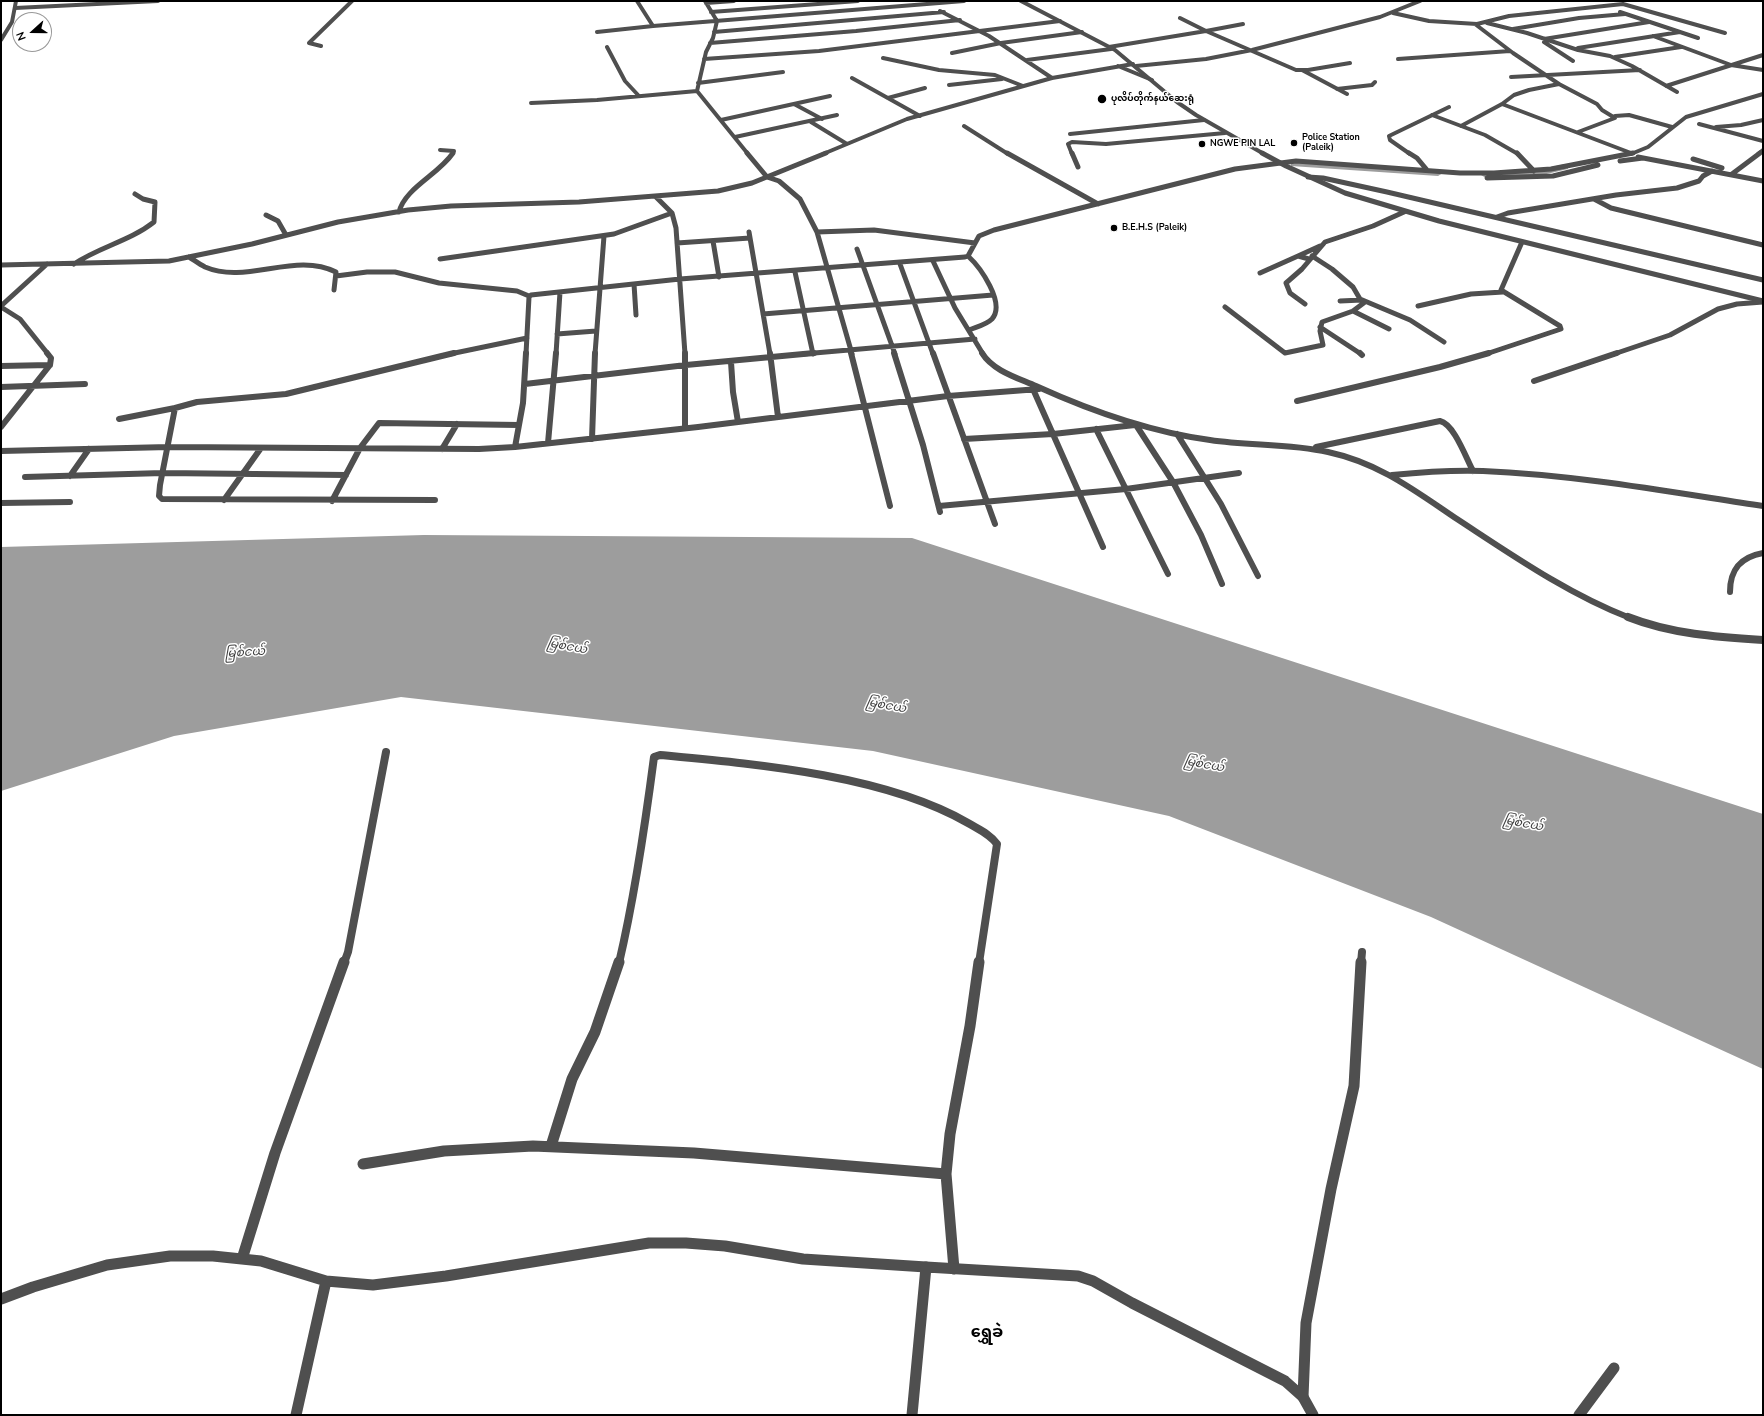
<!DOCTYPE html>
<html>
<head>
<meta charset="utf-8">
<style>
	body { margin:0 }
	#map { position:relative; width:1764px; height:1416px; overflow:hidden; background:#fff; font-family:"Nunito Sans",sans-serif }
	canvas { display:block }
	.frame { position:absolute; inset:0; border:2px solid #000; pointer-events:none }
	.north { position:absolute; left:12px; top:12px; width:40px; height:40px; box-sizing:border-box; background:#fff; border:1px solid #999; border-radius:50%; rotate:249deg; font-size:11px; font-weight:700; line-height:16px; text-align:center; color:#000 }
	.north::after { content:''; display:block; margin:auto; width:14px; height:18px; background:#000; clip-path:polygon(50% 0,100% 100%,50% 72%,0 100%) }
</style>
</head>
<body>
<div id="map">
<canvas width="1764" height="1416"></canvas>
<div class="frame"></div>
<div class="north">N</div>
</div>
<script>
const g = document.querySelector('canvas').getContext('2d');
g.lineJoin = 'round';
function paint(path, color) { g.fillStyle = color; g.fill(path, 'evenodd'); }
function trace(path, color, width, dash) { g.strokeStyle = color; g.lineWidth = width; g.lineCap = dash ? 'butt' : 'round'; g.setLineDash(dash || []); g.stroke(path); }
function label(font, color, halo, rows, align = 'center') {
  g.font = font + ' "Nunito Sans","Noto Sans Myanmar",sans-serif'; g.lineWidth = 3; g.setLineDash([]); g.textBaseline = 'middle'; g.strokeStyle = halo; g.fillStyle = color; for (const [text, x, y, turn = 0] of rows) {
    g.save(); g.translate(x, y); g.rotate((+turn || 0) * Math.PI / 180); g.textAlign = isNaN(turn) ? turn : align; if (halo) g.strokeText(text, 0, 0); g.fillText(text, 0, 0); g.restore();
  }
}
const water = new Path2D(`
	M 424,535 L 912,538 L 1763,814 L 1763,1069 L 1431,917 L 1169,816 L 873,751 L 401,697 L 174,736 L 1,791 L 1,547 Z`);
const canal = new Path2D(`
	M 1294,161 L 1438,170 L 1443,173 L 1438,176 L 1291,166 L 1291,162 Z
	M 1565,164 L 1568,165 L 1568,169 L 1538,176 L 1486,178 L 1481,175 L 1486,172 L 1538,170 Z`);
const minorFar4 = new Path2D(`
	M 637,1 L 653,26 L 964,1
	M 705,1 L 717,21 L 713,38 L 706,52 L 697,91 L 748,154
	M 706,3 L 734,1
	M 15,8 L 158,1
	M 940,11 L 989,36 L 1052,78
	M 711,12 L 858,1
	M 1620,12 L 1698,38
	M 1393,13 L 1429,21 L 1477,24 L 1509,16 L 1623,4 L 1725,33
	M 1180,18 L 1206,31 L 1243,24
	M 1487,23 L 1527,33 L 1578,50 L 1610,56 L 1632,66 L 1677,92
	M 1513,29 L 1579,18 L 1625,14
	M 597,32 L 653,26
	M 714,32 L 944,12
	M 1653,36 L 1731,65 L 1763,70
	M 1544,39 L 1649,22
	M 1544,42 L 1573,61
	M 710,43 L 856,31 L 960,20
	M 321,46 L 309,43 L 352,1
	M 607,47 L 625,81 L 638,95
	M 1109,47 L 1206,31 L 1296,70 L 1308,70 L 1350,63
	M 1578,48 L 1680,32
	M 952,53 L 1001,43 L 1082,32
	M 1615,57 L 1681,47
	M 883,58 L 939,70 L 995,75 L 1023,86
	M 704,59 L 819,51 L 1060,21
	M 1398,59 L 1510,51
	M 1027,60 L 1111,49
	M 1118,66 L 1152,80
	M 1136,66 L 1206,59 L 1252,50 L 1380,17 L 1420,1
	M 1302,70 L 1347,94
	M 1511,77 L 1640,70
	M 852,78 L 920,116
	M 698,83 L 783,72
	M 1559,84 L 1597,104 L 1602,110 L 1615,118 L 1578,132
	M 949,85 L 1002,79
	M 1666,86 L 1763,55
	M 1337,89 L 1372,85 L 1375,82
	M 888,98 L 925,88
	M 531,103 L 597,100 L 697,91
	M 794,104 L 822,119
	M 1502,104 L 1631,153
	M 1432,115 L 1485,135 L 1518,154
	M 1615,116 L 1629,115 L 1672,127
	M 721,120 L 830,96
	M 811,122 L 847,144
	M 1699,124 L 1763,141
	M 964,126 L 1008,154
	M 1461,126 L 1502,104 L 1514,95 L 1529,90 L 1559,84 L 1513,53 L 1475,24
	M 1716,127 L 1741,125 L 1763,120
	M 1070,134 L 1204,120
	M 735,137 L 837,115
	M 440,150 L 454,151 L 452,154
	M 823,154 L 907,119 L 1052,78 L 1133,64
	M 1072,154 L 1068,144 L 1072,142 L 1106,144 L 1225,133
	M 1410,154 L 1390,140 L 1389,136 L 1449,107
	M 1631,154 L 1648,147 L 1686,117 L 1763,94
	M 1758,154 L 1763,150`);
const minorFar3 = new Path2D(`
	M 747,153 L 767,177 L 779,181 L 800,199 L 817,232 L 852,354
	M 1007,153 L 1098,204
	M 1072,153 L 1078,167
	M 1409,153 L 1417,158 L 1427,170
	M 1517,153 L 1534,171
	M 1638,157 L 1763,181
	M 1693,159 L 1722,168
	M 1620,161 L 1643,158
	M 1732,174 L 1760,153
	M 1308,177 L 1323,178 L 1387,192 L 1763,280
	M 1487,178 L 1553,176 L 1598,165
	M 656,197 L 672,213 L 676,228 L 685,354
	M 1594,199 L 1611,208 L 1763,245
	M 399,212 C 405,188 438,175 453,153
	M 266,215 L 278,221 L 286,235
	M 1497,217 L 1508,213 L 1616,195 L 1677,188 L 1699,181 L 1703,176 L 1712,171
	M 749,232 L 770,354
	M 817,232 L 874,230 L 975,243
	M 713,241 L 719,277
	M 677,243 L 750,238
	M 857,249 L 895,354
	M 968,256 C 980,267 1006,303 992,319 C 986,325 976,327 969,330
	M 1298,256 L 1320,246
	M 1312,256 L 1332,269 L 1353,287 L 1360,299 L 1410,320 L 1444,342
	M 189,257 C 194,260 199,264 205,267 C 247,285 295,251 336,272 L 334,290
	M 440,259 L 614,234 L 672,213
	M 933,261 L 955,308 L 983,354
	M 74,264 C 99,247 130,241 154,222 L 155,202 L 143,199 L 135,194
	M 900,264 L 933,354
	M 1,265 L 169,261 L 252,244 L 338,222 L 408,210 L 451,206 L 579,202 L 718,191 L 752,183 L 826,153
	M 795,272 L 813,354
	M 1260,273 L 1298,256 L 1309,259
	M 336,276 L 367,272 L 395,272 L 439,283 L 517,291 L 529,296
	M 634,284 L 636,315
	M 1340,301 L 1362,300
	M 1305,304 L 1290,293 L 1286,283 L 1302,269 L 1325,242 L 1373,226 L 1404,212
	M 1,306 L 47,264
	M 1418,306 L 1471,294 L 1503,292
	M 1,307 L 20,319 L 48,354
	M 1225,307 L 1285,353 L 1323,345 L 1320,331 L 1322,322 L 1353,311 L 1365,302
	M 1353,311 L 1389,329
	M 763,314 L 993,295
	M 1320,327 L 1361,354
	M 557,334 L 596,331
	M 450,354 L 527,338
	M 526,354 L 529,297 L 531,295 L 680,279 L 965,257 L 968,256 L 979,236 L 994,230 L 1235,169 L 1296,161 L 1460,173 L 1494,173 L 1551,169 L 1633,153
	M 556,354 L 560,292
	M 595,354 L 604,236
	M 803,354 L 975,339
	M 1486,354 L 1561,329 L 1560,326 L 1501,290 L 1522,242
	M 1614,354 L 1670,335 L 1718,309 L 1737,304 L 1763,302`);
const minorFar2 = new Path2D(`
	M 770,353 L 778,417
	M 851,353 L 890,506
	M 894,353 L 923,445 L 940,512
	M 933,353 L 995,524
	M 982,353 C 993,371 1018,378 1036,386 C 1091,411 1150,432 1210,440 C 1249,446 1289,443 1328,452 C 1379,463 1414,490 1457,519 C 1512,555 1568,594 1630,618
	M 1360,353 L 1362,355
	M 731,362 L 733,392 L 738,422
	M 1,366 L 50,365
	M 1534,381 L 1617,353
	M 525,384 L 686,365 L 814,353
	M 1,387 L 85,384
	M 1033,389 L 1103,547
	M 1297,401 L 1440,367 L 1489,353
	M 175,408 L 197,402 L 286,394 L 454,353
	M 119,419 L 175,408 L 160,485 L 159,496 L 162,499 L 435,500
	M 1136,425 L 1173,482 L 1201,535 L 1222,584
	M 1,427 L 50,365 L 51,358 L 47,353
	M 685,428 L 685,353
	M 1096,429 L 1168,574
	M 1177,434 L 1221,504 L 1258,576
	M 592,439 L 595,353
	M 964,439 L 1053,434 L 1135,425
	M 548,443 L 556,353
	M 515,447 L 698,427 L 948,396 L 1039,389
	M 1316,447 L 1440,421 C 1454,424 1466,458 1473,471
	M 442,449 L 457,424
	M 1,451 L 169,447 L 479,449 L 515,447 L 523,403 L 526,353
	M 1392,475 C 1422,472 1452,470 1483,471 C 1577,475 1670,492 1763,506
	M 70,476 L 89,449
	M 25,477 L 163,473 L 346,475
	M 224,500 L 261,448
	M 332,501 L 360,448 L 379,423 L 519,425
	M 1,503 L 70,502
	M 939,506 L 1126,489 L 1239,473
	M 1730,592 C 1730,569 1741,557 1763,553`);
const minorFar1 = new Path2D(`
	M 1628,617 C 1671,634 1717,637 1763,640
	M 344,963 L 348,952 L 386,752
	M 619,963 C 635,895 645,826 654,757 L 660,755 C 755,764 885,775 968,823 C 978,829 990,834 997,844 L 979,963
	M 1361,963 L 1362,952`);
const minor = new Path2D(`
	M 551,1146 L 572,1079 L 595,1032 L 619,962
	M 363,1164 L 444,1151 L 533,1146 L 694,1153 L 946,1174
	M 242,1259 L 275,1153 L 344,962
	M 954,1269 L 946,1174 L 950,1134 L 970,1026 L 979,962
	M 1,1299 L 33,1287 L 107,1265 L 170,1256 L 213,1256 L 261,1261 L 326,1281 L 373,1285 L 446,1276 L 649,1243 L 686,1243 L 725,1246 L 803,1259 L 926,1267
	M 1303,1397 L 1306,1323 L 1331,1189 L 1354,1086 L 1361,962
	M 296,1415 L 326,1281
	M 1579,1415 L 1614,1368`);
const tertiaryFar2 = new Path2D(`
	M 1021,1 L 1115,50 L 1177,102 L 1196,115 L 1264,154
	M 1,40 L 12,22 L 16,1`);
const tertiaryFar1 = new Path2D(`
	M 1262,153 L 1286,166 L 1345,193 L 1439,221 L 1763,301`);
const tertiary = new Path2D(`
	M 912,1415 L 926,1267 L 1078,1276 L 1093,1281 L 1132,1303 L 1285,1381 L 1303,1397 L 1313,1415`);
const markers = [
	[1102,99,5,"#000"],
	[1294,143,4,"#000"],
	[1202,144,4,"#000"],
	[1114,228,4,"#000"]
];
const farPoinames = [
	["ပုလိပ်တိုက်နယ်ဆေးရုံ",1111,99],
	["Police Station",1302,138],
	["(Paleik)",1302,148],
	["NGWE PIN LAL",1210,144],
	["B.E.H.S (Paleik)",1122,228]
];
const waterNames = [
	["မြစ်ငယ်",567,647,10],
	["မြစ်ငယ်",245,653,-4],
	["မြစ်ငယ်",886,706,10],
	["မြစ်ငယ်",1204,765,10],
	["မြစ်ငယ်",1523,824,10]
];
const nearQuarternames = [
	["ရွှေခဲ",987,1333]
];
paint(water, '#9d9d9d');
paint(canal, '#9d9d9d');
trace(minorFar4, '#4f4f4f', 4);
trace(minorFar3, '#4f4f4f', 5);
trace(minorFar2, '#4f4f4f', 6);
trace(minorFar1, '#4f4f4f', 8);
trace(minor, '#4f4f4f', 11);
trace(tertiaryFar2, '#4f4f4f', 4);
trace(tertiaryFar1, '#4f4f4f', 5);
trace(tertiary, '#4f4f4f', 11);
for (const [x, y, r, color] of markers) { const dot = new Path2D(); dot.arc(x, y, r, 0, 2 * Math.PI); g.fillStyle = color; g.fill(dot); trace(dot, '#fff', 1.5); }
label('bold 9px', '#000', '#fff', farPoinames, 'left');
label('italic 12px', '#3e3e3e', '#fff', waterNames);
label('bold 16px', '#000', '#fff', nearQuarternames);
</script>
</body>
</html>
